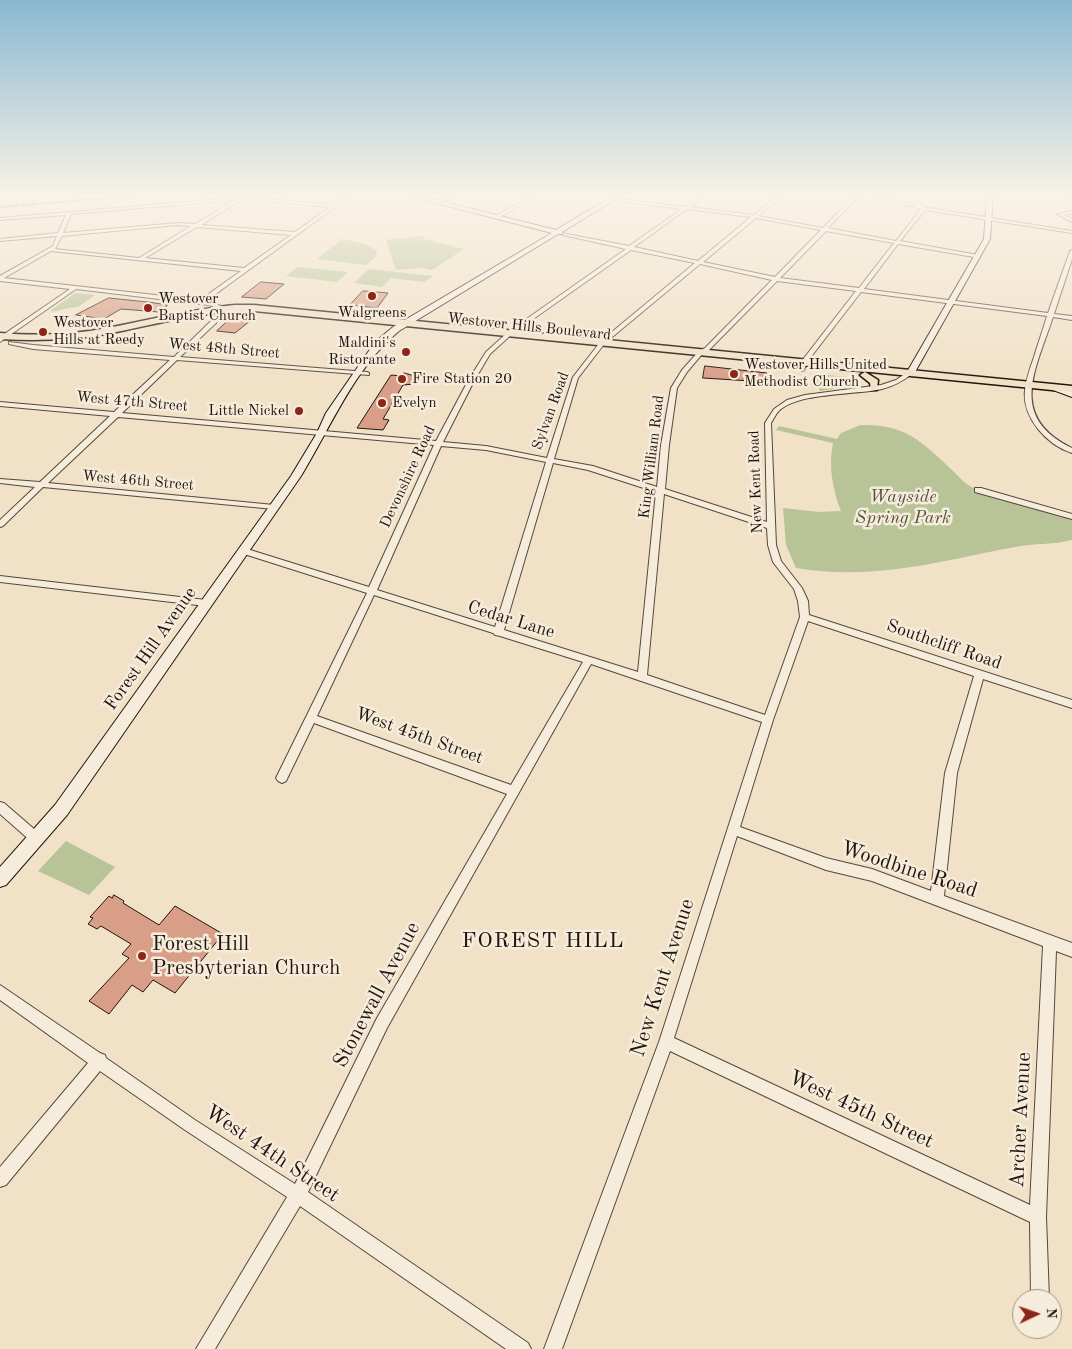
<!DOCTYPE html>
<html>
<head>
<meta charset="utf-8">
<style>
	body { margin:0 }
	#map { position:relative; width:1072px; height:1349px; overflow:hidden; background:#f1e1c7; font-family:"Old Standard TT",serif }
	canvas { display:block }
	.north { position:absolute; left:1012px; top:1289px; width:50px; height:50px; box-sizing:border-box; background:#f6ecdb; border:1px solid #a19689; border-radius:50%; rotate:87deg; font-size:14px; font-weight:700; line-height:20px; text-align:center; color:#22140d }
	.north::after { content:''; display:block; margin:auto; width:18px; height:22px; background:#8f2418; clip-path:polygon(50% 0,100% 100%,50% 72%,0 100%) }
</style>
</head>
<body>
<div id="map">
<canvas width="1072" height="1349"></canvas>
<div class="north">N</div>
</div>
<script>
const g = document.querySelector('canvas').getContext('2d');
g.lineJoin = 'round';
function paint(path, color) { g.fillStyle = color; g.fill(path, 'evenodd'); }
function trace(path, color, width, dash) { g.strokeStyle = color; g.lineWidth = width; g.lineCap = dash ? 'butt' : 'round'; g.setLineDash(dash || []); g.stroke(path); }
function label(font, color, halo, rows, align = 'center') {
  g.font = font + ' "Old Standard TT",serif'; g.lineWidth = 5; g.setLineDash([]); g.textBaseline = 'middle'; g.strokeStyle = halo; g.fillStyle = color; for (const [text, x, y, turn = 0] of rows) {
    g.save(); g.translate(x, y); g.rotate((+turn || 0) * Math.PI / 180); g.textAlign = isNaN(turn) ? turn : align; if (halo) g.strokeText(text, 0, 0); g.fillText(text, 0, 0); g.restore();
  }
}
const green = new Path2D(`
	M 423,236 L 424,239 L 464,249 L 432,270 L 422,268 L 396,270 L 386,240 Z
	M 342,239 L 366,244 L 377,251 L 376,257 L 366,265 L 317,259 Z
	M 297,267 L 348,272 L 337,282 L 286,276 Z
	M 369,269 L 433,276 L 424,282 L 391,278 L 382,287 L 354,283 Z
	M 75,293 L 95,295 L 78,307 C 66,307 61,312 50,311 Z
	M 814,374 L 848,377 L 851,386 L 820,391 Z
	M 861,425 C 905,424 921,441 951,469 C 963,480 962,483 978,490 L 1072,518 L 1072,540 C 1053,545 1034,543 1015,547 C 939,561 876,581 796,568 L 786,545 L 783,508 L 819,512 L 841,511 C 833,491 828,465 833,443 L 776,430 L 779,426 L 837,439 L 841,433 Z
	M 66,841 L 115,867 L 89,895 L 38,871 Z`);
const building = new Path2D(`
	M 261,282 L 284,284 L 266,299 L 242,297 Z
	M 363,291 L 366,291 L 388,293 L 377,308 L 350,305 Z
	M 109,298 L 148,302 L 168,305 L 159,312 L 121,309 L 104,319 L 76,315 Z
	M 230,319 L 250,321 L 235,333 L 217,331 Z
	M 705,366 L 767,373 L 767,382 L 703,378 Z
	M 404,373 L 419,377 L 414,384 L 403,385 L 383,419 L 389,420 L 383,430 L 357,428 L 391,375 L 402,376 Z
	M 114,895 L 124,901 L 123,903 L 159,925 L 175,906 L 223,934 L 175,993 L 153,980 L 143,992 L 132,985 L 109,1014 L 89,1001 L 129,958 L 122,954 L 131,944 L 101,926 L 97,929 L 88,924 L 93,918 L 90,917 L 109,896 L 112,898 Z`);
const street = new Path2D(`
	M 348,194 L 353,194 L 206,301 L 224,307 L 216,323 L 180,357 L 367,372 L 369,373 L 369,375 L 177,360 L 122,413 L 436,441 L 468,381 L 486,352 L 508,332 L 626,249 L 563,235 L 561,233 L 629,246 L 682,209 L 611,200 L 613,198 L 685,207 L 703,194 L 708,194 L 690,207 L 754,215 L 779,194 L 784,194 L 758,216 L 823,228 L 856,194 L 861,194 L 828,228 L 896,241 L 921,209 L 865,194 L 873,194 L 916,205 L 918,194 L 922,194 L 920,205 L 923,207 L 1072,231 L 1072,233 L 925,210 L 900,241 L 978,255 L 980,258 L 898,244 L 864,289 L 1048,313 L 1070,251 L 1072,250 L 1072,259 L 1054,314 L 1072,316 L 1072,320 L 1053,317 C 1036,369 1007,417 1072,448 L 1072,453 C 1059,449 1047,440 1038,429 C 1018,403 1024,385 1034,357 C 1038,343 1043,330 1047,316 L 861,292 L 807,362 L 804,370 L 802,371 L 799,369 L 801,362 L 856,291 L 777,281 L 709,350 L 703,353 L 687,372 L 677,388 L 669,445 L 665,489 L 767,522 L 765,423 L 774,409 L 787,400 L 805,395 L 881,385 L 896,380 L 909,371 L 913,371 L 913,373 C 903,381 894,386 882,389 C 856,395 794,392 777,413 C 775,416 773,420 771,423 L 776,545 L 781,561 L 802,588 L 808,601 L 809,615 L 1072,700 L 1072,708 L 983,679 L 957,773 L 944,896 L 1072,943 L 1072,957 L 1056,951 L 1046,1217 L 1049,1299 L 1031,1299 L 1030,1222 L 670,1051 L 562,1349 L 544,1349 L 659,1042 L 762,722 L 591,664 L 387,1028 L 308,1192 L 528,1343 L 531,1349 L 506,1349 L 300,1206 L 215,1349 L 196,1349 L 287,1197 L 185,1130 L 100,1071 L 6,1185 L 0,1187 L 0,1167 L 88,1063 L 0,1000 L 0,985 L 100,1053 L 105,1055 L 106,1058 L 195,1120 L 295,1184 L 377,1018 L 507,794 L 314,723 L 286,781 L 282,783 L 278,781 L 276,778 L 367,593 L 241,553 L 240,551 L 241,549 L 247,549 L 369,587 L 434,445 L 118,417 L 48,483 L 274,505 L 278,507 L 274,509 L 43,487 L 3,526 L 0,527 L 0,520 L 35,487 L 0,483 L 0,479 L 40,482 L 110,416 L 0,406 L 0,402 L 114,412 L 170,360 L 33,349 L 9,344 L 9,342 L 33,345 L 174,357 L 211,321 L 218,308 L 209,305 L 76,289 L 0,342 L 0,337 L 70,289 L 0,281 L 0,276 L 53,246 L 57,236 L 0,241 L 0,239 L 58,233 L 66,215 L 0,220 L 0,218 L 243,197 L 333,205 ZM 243,199 L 330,207 L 295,232 L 201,225 ZM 235,200 L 195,224 L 178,223 L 63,233 L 71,214 ZM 687,209 L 751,217 L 698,261 L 634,247 ZM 756,218 L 821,230 L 775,277 L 703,262 ZM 178,225 L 191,226 L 139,258 L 55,249 L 62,236 ZM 197,227 L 291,235 L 244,268 L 145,258 ZM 826,231 L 894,243 L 859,288 L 780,278 ZM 631,250 L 695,263 L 601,341 L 573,377 L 547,458 L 486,446 L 443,442 L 474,381 L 490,354 L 512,334 ZM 51,251 L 241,271 L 200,300 L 4,278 ZM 700,264 L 772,280 L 705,348 L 699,351 L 682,370 L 671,388 L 661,445 L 657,487 L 593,466 L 554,459 L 578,378 L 605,343 ZM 441,446 L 486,450 L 546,462 L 495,627 L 377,590 ZM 553,463 L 588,470 L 656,492 L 638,672 L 504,630 ZM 664,494 L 767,528 L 768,545 L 773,562 L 794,589 L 798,601 L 800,617 L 765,715 L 647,675 ZM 374,595 L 493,633 L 495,635 L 500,636 L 583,662 L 511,785 L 317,716 ZM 808,621 L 974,676 L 945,773 L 931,891 L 872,869 L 826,858 L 740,827 L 773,720 ZM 737,836 L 826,870 L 872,881 L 1043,946 L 1030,1205 L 674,1038 Z
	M 450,194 L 456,194 L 439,203 L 435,202 Z
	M 534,194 L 540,194 L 498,218 L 494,217 Z
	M 1061,194 L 1072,196 L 1072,199 L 1061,195 Z
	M 1072,211 L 1072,213 L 1064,215 L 1072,219 L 1072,222 L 1057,214 Z
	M 975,488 L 981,488 L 1072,514 L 1072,519 L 975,492 Z
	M 0,576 L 206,600 L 211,603 L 206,606 L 0,582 Z
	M 0,802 L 4,803 L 41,835 L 43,839 L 41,843 L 37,844 L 33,843 L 0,814 Z`);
const secondary = new Path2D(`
	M 401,194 L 412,194 L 556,230 L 616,194 L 624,194 L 562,232 L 562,234 L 558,234 L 399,331 C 354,368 331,427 301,476 L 67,815 L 6,885 L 0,887 L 0,867 L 55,805 L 291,476 L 317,433 L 326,413 L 375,342 L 393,327 L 552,233 Z
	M 987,194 L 993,194 L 990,239 L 915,372 L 908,374 L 907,372 L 984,239 Z
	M 1053,386 L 1072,391 L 1072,397 L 1053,390 Z`);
const primary = new Path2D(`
	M 235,305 L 254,305 L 1072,386 L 1072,392 L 254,311 C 203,311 156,324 107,334 C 72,340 36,341 0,339 L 0,333 C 36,336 72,335 107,328 C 150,320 191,309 235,305 Z
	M 865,372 L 878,380 L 877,390 L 871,390 L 870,383 L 860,375 Z`);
const rail = new Path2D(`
	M 0,207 L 156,194`);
const markers = [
	[372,296,5,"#8f2418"],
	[148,308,5,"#8f2418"],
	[43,332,5,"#8f2418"],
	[406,352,5,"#8f2418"],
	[734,374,5,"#8f2418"],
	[402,379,5,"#8f2418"],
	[382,403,5,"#8f2418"],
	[299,411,5,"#8f2418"],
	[142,956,5,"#8f2418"]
];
const farPoinames = [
	["Westover",158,299],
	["Baptist Church",158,316],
	["Walgreens",372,313,"center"],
	["Westover",53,323],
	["Hills at Reedy",53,340],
	["Maldini's",396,343,"right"],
	["Ristorante",396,360,"right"],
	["Westover Hills United",744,365],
	["Methodist Church",744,382],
	["Fire Station 20",412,379],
	["Evelyn",392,403],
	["Little Nickel",289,411,"right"]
];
const farStreetnames = [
	["Westover Hills Boulevard",529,327,6],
	["West 48th Street",224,349,5],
	["West 47th Street",132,402,5],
	["Sylvan Road",551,411,-70],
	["King William Road",652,457,-83],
	["Devonshire Road",408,477,-65],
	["West 46th Street",138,481,5],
	["New Kent Road",756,482,-92]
];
const parkNames = [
	["Wayside",903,497],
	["Spring Park",903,518]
];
const streetNames = [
	["Cedar Lane",511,620,17],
	["Southcliff Road",944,645,19],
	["Forest Hill Avenue",151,649,-55],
	["West 45th Street",419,736,20]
];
const nearStreetnames = [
	["Woodbine Road",909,870,18],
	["New Kent Avenue",663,978,-72],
	["Stonewall Avenue",377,995,-62],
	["West 45th Street",861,1110,25],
	["Archer Avenue",1021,1120,-87],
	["West 44th Street",272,1154,34]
];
const nearPoinames = [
	["Forest Hill",152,944],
	["Presbyterian Church",152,968]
];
const nearNeighbourhoodnames = [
	["FOREST HILL",543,941]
];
paint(green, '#b8c397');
paint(building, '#d89e88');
trace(building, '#22140d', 1);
trace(street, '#56473c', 2);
trace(secondary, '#22140d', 2);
trace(primary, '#22140d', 3);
paint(street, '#f6ecdb');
paint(secondary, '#f6ecdb');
paint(primary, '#f1e1c7');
trace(rail, '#22140d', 2);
trace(rail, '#f6ecdb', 1, [4.5]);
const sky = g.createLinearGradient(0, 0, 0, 383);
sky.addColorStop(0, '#89b8d1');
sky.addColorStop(0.51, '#f9f2e6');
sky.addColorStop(1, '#f9f2e600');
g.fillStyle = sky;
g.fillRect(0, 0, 1072, 383);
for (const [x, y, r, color] of markers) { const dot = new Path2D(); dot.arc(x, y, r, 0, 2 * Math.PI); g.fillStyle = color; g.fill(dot); trace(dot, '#f6ecdb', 2); }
label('15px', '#22140d', '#f6ecdb', farPoinames, 'left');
label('15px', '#22140d', '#f6ecdb', farStreetnames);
label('italic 18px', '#56513d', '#f6ecdb', parkNames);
label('18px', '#22140d', '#f6ecdb', streetNames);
label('21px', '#22140d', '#f6ecdb', nearStreetnames);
label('21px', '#22140d', '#f6ecdb', nearPoinames, 'left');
g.letterSpacing = '1px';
label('22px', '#22140d', '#f6ecdb', nearNeighbourhoodnames);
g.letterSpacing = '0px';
</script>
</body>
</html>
